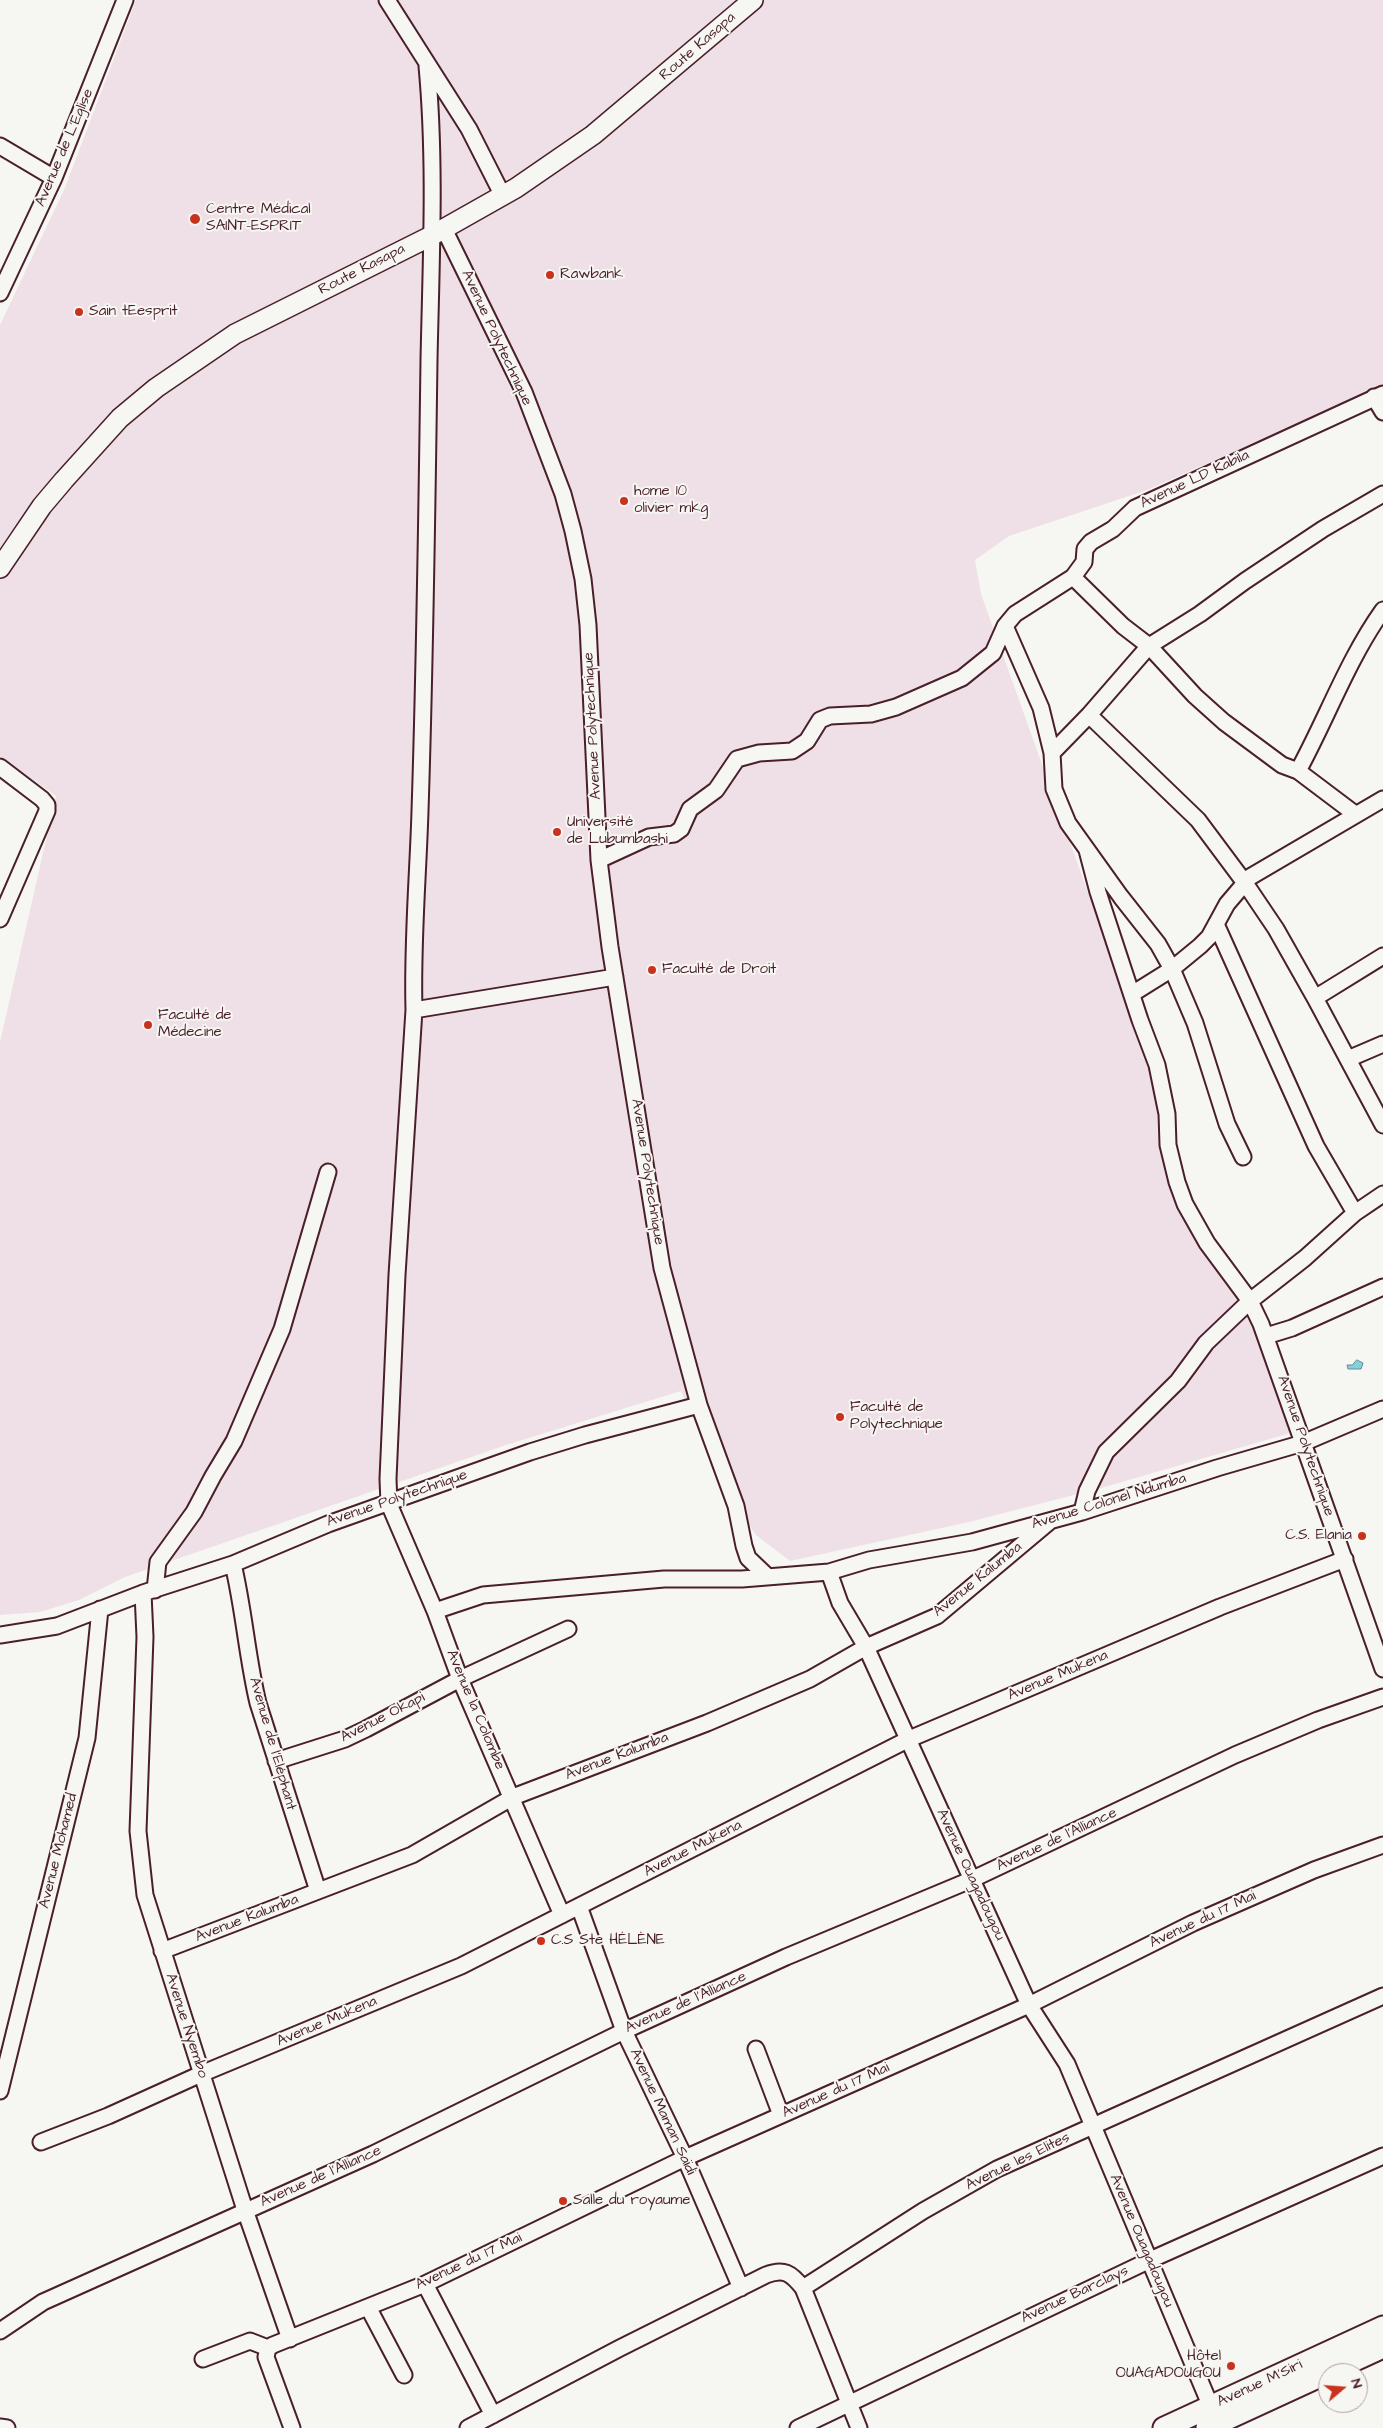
<!DOCTYPE html>
<html>
<head>
<meta charset="utf-8">
<style>
	body { margin:0 }
	#map { position:relative; width:1383px; height:2428px; overflow:hidden; background:#f6f6f2; font-family:"Architects Daughter",sans-serif }
	canvas { display:block }
	.north { position:absolute; left:1318px; top:2363px; width:50px; height:50px; box-sizing:border-box; background:#f6f6f2; border:1px solid #b1a0a2; border-radius:50%; rotate:72deg; font-size:14px; font-weight:700; line-height:20px; text-align:center; color:#4a1f2b }
	.north::after { content:''; display:block; margin:auto; width:18px; height:22px; background:#c8321e; clip-path:polygon(50% 0,100% 100%,50% 72%,0 100%) }
</style>
</head>
<body>
<div id="map">
<canvas width="1383" height="2428"></canvas>
<div class="north">N</div>
</div>
<script>
const g = document.querySelector('canvas').getContext('2d');
g.lineJoin = 'round';
function paint(path, color) { g.fillStyle = color; g.fill(path, 'evenodd'); }
function trace(path, color, width, dash) { g.strokeStyle = color; g.lineWidth = width; g.lineCap = dash ? 'butt' : 'round'; g.setLineDash(dash || []); g.stroke(path); }
function label(font, color, halo, rows, align = 'center') {
  g.font = font + ' "Architects Daughter",sans-serif'; g.lineWidth = 4; g.setLineDash([]); g.textBaseline = 'middle'; g.strokeStyle = halo; g.fillStyle = color; for (const [text, x, y, turn = 0] of rows) {
    g.save(); g.translate(x, y); g.rotate((+turn || 0) * Math.PI / 180); g.textAlign = isNaN(turn) ? turn : align; if (halo) g.strokeText(text, 0, 0); g.fillText(text, 0, 0); g.restore();
  }
}
const built = new Path2D(`
	M 136,0 L 1383,0 L 1383,386 L 1147,490 L 1009,536 L 975,560 L 981,594 L 1154,1077 L 1157,1101 L 1158,1141 L 1173,1197 L 1189,1229 L 1251,1318 L 1291,1430 L 1287,1434 L 1101,1488 L 969,1522 L 790,1561 L 756,1535 L 726,1491 L 681,1391 L 506,1445 L 125,1577 L 79,1600 L 40,1612 L 0,1615 L 0,1042 L 56,796 L 0,756 L 0,325 L 64,190 Z`);
const water = new Path2D(`
	M 1357,1360 L 1363,1363 L 1361,1369 L 1348,1369 L 1347,1365 L 1352,1365 Z`);
const minor = new Path2D(`
	M 387,0 L 469,129 L 503,196
	M 427,66 C 436,163 431,262 429,360 C 427,510 425,661 420,811 C 418,877 412,943 414,1010 L 397,1275 L 388,1479 L 389,1504 L 435,1611 L 460,1679 L 562,1915
	M 0,146 L 54,178
	M 444,229 L 524,392 L 563,494 L 573,531 L 583,579 L 588,625 L 599,860 L 610,947 L 662,1268 L 699,1405 L 736,1506 L 744,1546 L 748,1558 L 768,1577
	M 0,293 L 54,178 L 125,0
	M 1374,397 L 1383,412
	M 1073,577 L 1123,626 L 1149,646 L 1195,696 L 1224,722 L 1282,765 L 1298,771 L 1355,814
	M 1005,626 L 1041,708 L 1052,753 L 1054,789 L 1068,823 L 1121,897 L 1158,944 L 1172,969 L 1195,1023 L 1227,1124 L 1243,1157
	M 1089,715 L 1198,820 L 1245,883 L 1276,929 L 1315,998 L 1383,1125
	M 1052,753 L 1089,715 L 1149,646 L 1200,614 L 1245,581 L 1323,529 L 1383,494
	M 0,767 L 42,799 L 47,805 L 47,811 L 0,919
	M 1298,771 C 1327,718 1348,659 1383,610
	M 1087,850 L 1098,892 L 1140,1020 L 1157,1065 L 1167,1114 L 1168,1145 L 1177,1182 L 1185,1204 L 1207,1243 L 1250,1301 L 1261,1324 L 1383,1669
	M 599,860 L 649,837 L 674,834 L 681,829 L 690,809 L 716,790 L 737,759 L 759,753 L 792,751 L 807,741 L 820,720 L 830,716 L 871,714 L 896,707 L 962,678 L 993,653 L 1005,626 L 1015,614 L 1073,577 L 1084,562 L 1085,549 L 1091,542 L 1113,529 L 1135,508 L 1383,394
	M 1216,924 L 1316,1146 L 1355,1213
	M 1132,994 L 1172,969 L 1200,946 L 1209,937 L 1227,904 L 1250,877 L 1383,799
	M 1315,998 L 1383,956
	M 414,1010 L 615,977
	M 1348,1059 L 1383,1044
	M 1266,1336 L 1292,1328 L 1383,1287
	M 1082,1512 L 1087,1491 L 1106,1452 L 1178,1381 L 1206,1343 L 1250,1301 L 1305,1258 L 1355,1213 L 1383,1194
	M 233,1564 C 244,1610 247,1657 258,1703 L 318,1891
	M 829,1572 L 869,1560 L 972,1542 L 1082,1512 L 1217,1468 L 1303,1443 L 1383,1409
	M 155,1590 L 158,1562 L 194,1512 L 213,1476 L 234,1441 L 282,1329 L 328,1172
	M 143,1593 L 145,1637 L 138,1831 L 145,1895 L 245,2210 L 290,2339
	M 435,1611 L 483,1595 L 664,1579 L 742,1579 L 829,1572 L 840,1603 L 866,1647 L 1029,2005 L 1067,2064 L 1211,2407
	M 0,1635 L 57,1626 L 143,1593 L 233,1564 L 328,1524 L 530,1452 L 585,1435 L 699,1405
	M 276,1761 L 345,1739 L 366,1729 L 460,1679 L 568,1629
	M 579,1906 L 624,2031 L 685,2158 L 741,2288
	M 162,1951 L 412,1855 L 513,1797 L 707,1723 L 810,1679 L 866,1647 L 937,1616 L 1049,1522
	M 756,2049 L 781,2115
	M 0,2091 L 87,1738 L 100,1609
	M 41,2142 L 108,2116 L 201,2074 L 461,1966 L 907,1740 L 1220,1607 L 1345,1559
	M 425,2284 L 493,2415
	M 368,2307 L 404,2375
	M 0,2331 L 43,2302 L 373,2154 L 624,2031 L 786,1957 L 973,1879 L 1235,1755 L 1318,1720 L 1383,1697
	M 203,2359 L 250,2341 L 268,2348
	M 0,2427 L 7,2428
	M 292,2428 L 266,2357 L 268,2348 L 273,2345 L 425,2284 L 685,2158 L 1029,2005 L 1193,1923 L 1314,1870 L 1383,1845
	M 468,2428 L 620,2348 L 766,2275 C 784,2268 791,2273 803,2288
	M 798,2428 L 1150,2260 L 1383,2156
	M 859,2428 L 803,2288 L 923,2211 L 997,2169 L 1383,1996`);
const major = new Path2D(`
	M 0,568 L 42,506 L 64,480 L 120,418 L 156,388 L 235,334 L 431,236 L 516,188 L 593,135 L 753,0`);
const highway = new Path2D(`
	M 1164,2428 L 1383,2327
	M 1207,2428 L 1383,2347`);
const markers = [
	[195,219,6,"#c8321e"],
	[550,275,5,"#c8321e"],
	[79,312,5,"#c8321e"],
	[624,501,5,"#c8321e"],
	[557,832,5,"#c8321e"],
	[652,970,5,"#c8321e"],
	[148,1025,5,"#c8321e"],
	[840,1417,5,"#c8321e"],
	[1362,1536,5,"#c8321e"],
	[541,1941,5,"#c8321e"],
	[563,2201,5,"#c8321e"],
	[1231,2366,5,"#c8321e"]
];
const streetNames = [
	["Route Kasapa",698,47,-41],
	["Avenue de L'Eglise",65,148,-67],
	["Route Kasapa",362,270,-27],
	["Avenue Polytechnique",496,338,65],
	["Avenue LD Kabila",1195,480,-25],
	["Avenue Polytechnique",593,726,-93],
	["Avenue Polytechnique",647,1172,81],
	["Avenue Polytechnique",1305,1446,71],
	["Avenue Polytechnique",397,1499,-19],
	["Avenue Colonel Ndumba",1109,1502,-17],
	["Avenue Kalumba",978,1580,-39],
	["Avenue Mukena",1058,1676,-23],
	["Avenue la Colombe",475,1710,67],
	["Avenue Okapi",383,1718,-27],
	["Avenue de l'Eléphant",272,1744,74],
	["Avenue Kalumba",617,1757,-21],
	["Avenue de l'Alliance",1057,1840,-25],
	["Avenue Mukena",693,1849,-27],
	["Avenue Mohamed",59,1851,-76],
	["Avenue Ouagadougou",970,1875,65],
	["Avenue Kalumba",247,1919,-21],
	["Avenue du 17 Mai",1203,1920,-25],
	["Avenue de l'Alliance",686,2003,-24],
	["Avenue Mukena",327,2022,-23],
	["Avenue Nyembo",186,2026,72],
	["Avenue du 17 Mai",836,2091,-24],
	["Avenue Maman Saïdi",662,2112,65],
	["Avenue les Elites",1018,2162,-26],
	["Avenue de l'Alliance",321,2177,-24],
	["Avenue Ouagadougou",1141,2241,67],
	["Avenue du 17 Mai",469,2262,-25],
	["Avenue Barclays",1075,2295,-25],
	["Avenue M'Siri",1260,2384,-25]
];
const poiNames = [
	["Centre Médical",206,210],
	["SAINT-ESPRIT",206,227],
	["Rawbank",560,275],
	["Sain tEesprit",89,312],
	["home 10",634,492],
	["olivier mkg",634,509],
	["Université",567,823],
	["de Lubumbashi",567,840],
	["Faculté de Droit",662,970],
	["Faculté de",158,1016],
	["Médecine",158,1033],
	["Faculté de",850,1408],
	["Polytechnique",850,1425],
	["C.S. Elania",1352,1536,"right"],
	["C.S Ste HÉLÈNE",551,1941],
	["Salle du royaume",573,2201],
	["Hôtel",1221,2357,"right"],
	["OUAGADOUGOU",1221,2374,"right"]
];
paint(built, '#efe0e7');
paint(water, '#82d2dc');
trace(water, '#6c8a95', 1);
trace(minor, '#4a1f2b', 19);
trace(major, '#4a1f2b', 22);
trace(highway, '#4a1f2b', 25);
trace(minor, '#f6f6f2', 15);
trace(major, '#f6f6f2', 19);
trace(highway, '#f6f6f2', 21);
for (const [x, y, r, color] of markers) { const dot = new Path2D(); dot.arc(x, y, r, 0, 2 * Math.PI); g.fillStyle = color; g.fill(dot); trace(dot, '#f6f6f2', 2); }
label('15px', '#4a1f2b', '#f6f6f2', streetNames);
label('15px', '#4a1f2b', '#f6f6f2', poiNames, 'left');
</script>
</body>
</html>
